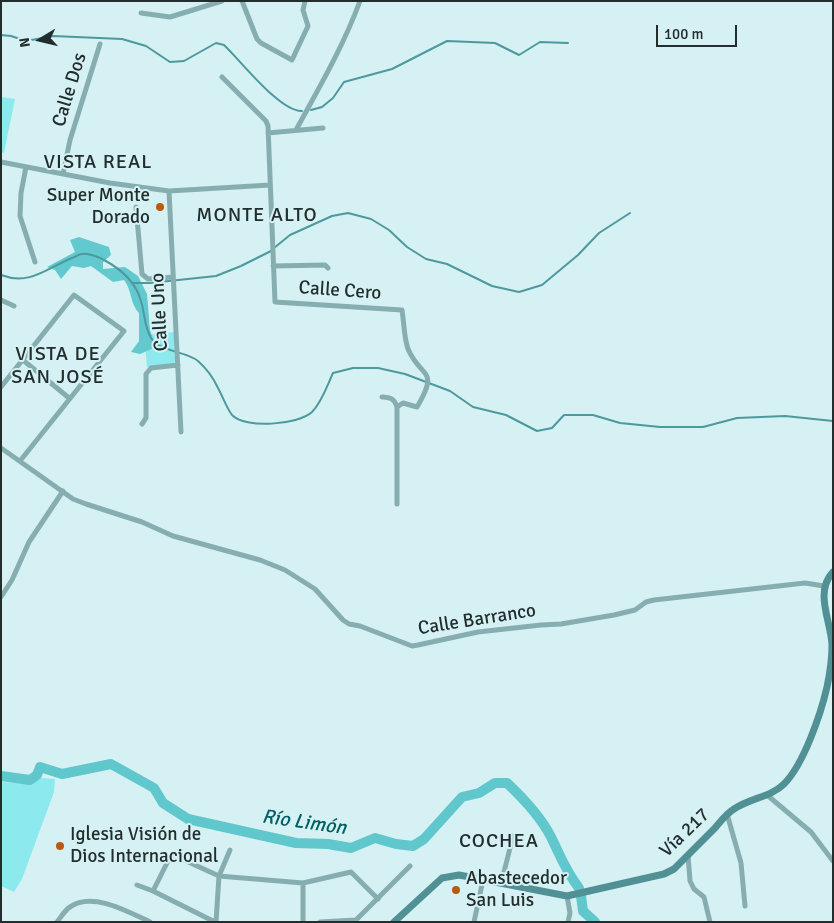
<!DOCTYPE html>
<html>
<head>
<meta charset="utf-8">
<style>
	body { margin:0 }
	#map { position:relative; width:834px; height:923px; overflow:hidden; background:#d6f1f3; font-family:Signika,sans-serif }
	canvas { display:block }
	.frame { position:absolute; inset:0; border:2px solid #222d2d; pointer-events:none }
	.north { position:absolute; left:15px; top:15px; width:50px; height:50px; -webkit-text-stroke:4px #d6f1f3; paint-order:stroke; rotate:261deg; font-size:14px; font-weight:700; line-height:20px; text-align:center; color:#222d2d }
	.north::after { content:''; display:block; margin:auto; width:18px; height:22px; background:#222d2d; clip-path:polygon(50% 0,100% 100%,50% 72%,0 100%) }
	.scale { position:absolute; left:656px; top:25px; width:81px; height:22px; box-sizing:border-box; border:2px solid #222d2d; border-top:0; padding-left:6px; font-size:15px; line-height:18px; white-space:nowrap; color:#222d2d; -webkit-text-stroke:4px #d6f1f3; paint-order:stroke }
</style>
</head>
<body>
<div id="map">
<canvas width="834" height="923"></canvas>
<div class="frame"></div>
<div class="north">N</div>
<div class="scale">100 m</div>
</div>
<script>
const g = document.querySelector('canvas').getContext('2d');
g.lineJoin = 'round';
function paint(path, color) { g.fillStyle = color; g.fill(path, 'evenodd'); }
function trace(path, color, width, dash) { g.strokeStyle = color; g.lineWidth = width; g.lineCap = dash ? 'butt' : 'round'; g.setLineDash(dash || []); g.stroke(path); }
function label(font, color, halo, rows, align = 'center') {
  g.font = font + ' Signika,sans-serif'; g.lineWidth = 4; g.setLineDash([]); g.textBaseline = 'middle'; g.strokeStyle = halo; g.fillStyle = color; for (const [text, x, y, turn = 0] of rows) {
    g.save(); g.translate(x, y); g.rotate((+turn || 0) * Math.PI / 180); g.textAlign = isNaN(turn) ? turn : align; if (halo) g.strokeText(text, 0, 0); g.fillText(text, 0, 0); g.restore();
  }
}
const green = new Path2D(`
	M 1,97 L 15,99 L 4,153 L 1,152 Z
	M 174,332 L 175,362 L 172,364 L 147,367 L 144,335 Z
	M 41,778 L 55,779 L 54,792 L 22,879 L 14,892 L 1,886 L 1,782 L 30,784 Z`);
const forest = new Path2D(`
	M 79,237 L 109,247 L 111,255 L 103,262 L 103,269 L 125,267 L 138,276 L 147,294 L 150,330 L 156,347 L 140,354 L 131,352 L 139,341 L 139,313 C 130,304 132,290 124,280 L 113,282 L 91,266 L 84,268 L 72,266 L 61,279 L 55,270 L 47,267 L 75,252 L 70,240 Z`);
const stream = new Path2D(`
	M 1,35 L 11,36 L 26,41 L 53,36 L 122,39 L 146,46 L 170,62 L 184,61 L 216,43 L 224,45 C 241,61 280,112 302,111
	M 311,110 L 322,107 L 333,98 L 344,82 L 392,69 L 447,41 L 495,43 L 519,55 L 540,42 L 568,43
	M 274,248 L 290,235 L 332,216 L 348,213 L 371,219 L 389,230 L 407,247 L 426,259 L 447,264 L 492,286 L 519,292 L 542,285 L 578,255 L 599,233 L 630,213
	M 1,275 C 30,286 47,268 72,258 C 75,257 79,254 82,254 C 88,253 99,257 104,260 C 121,269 136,283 141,301 C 145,314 144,326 151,338 C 160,352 186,351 198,361 C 207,369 213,377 218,388 C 223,397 226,407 232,415 C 245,429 298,425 312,412 C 322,402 327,386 333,373 L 353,368 L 378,368 L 405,374 L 450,391 L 473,407 L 506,415 L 537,431 L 552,428 L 564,415 L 593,415 L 620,423 L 660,427 L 703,427 L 737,418 L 785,416 L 833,421
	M 132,283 L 150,283 L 216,276 L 241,266 L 271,251`);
const river = new Path2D(`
	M 1,776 L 30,780 L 37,775 L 40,767 L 62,774 L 111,764 L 154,788 L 163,803 L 188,819 L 296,843 L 328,844 L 351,848 L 375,838 L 396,844 L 413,846 L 424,839 L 462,797 L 479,793 L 495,783 L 507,783 C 524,799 541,817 551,837 C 561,857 565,870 579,888
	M 581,896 L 583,911 L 595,922`);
const minor = new Path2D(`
	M 242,1 L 257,39 L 261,43 L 292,60 L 308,26 L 303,10 L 305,1
	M 141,13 L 170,17 L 222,1
	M 222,77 L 266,121 L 268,126 L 275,302 L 402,310 C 404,322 404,338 408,349 C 421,379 440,368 417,407 L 403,403 L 397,407 L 397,504
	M 296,130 C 319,88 343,47 360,1
	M 268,133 L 323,128
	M 1,162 L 110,183 L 169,191 L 270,185
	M 26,167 L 21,193 L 20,216 L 35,262
	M 63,174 L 70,140 L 100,44
	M 169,191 L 181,432
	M 136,207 L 142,274 L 148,279 L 173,277
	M 273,266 L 325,265 L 328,268
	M 1,300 L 14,306
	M 23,360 L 69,398
	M 1,387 L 74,295 L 124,331 L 20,461
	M 382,397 C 391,398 394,398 397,407
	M 142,424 L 146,418 L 146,374 L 151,368 L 178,365
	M 1,448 L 73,499 L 86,504 L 142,522 L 173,536 L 260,560 L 285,570 L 315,589 L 343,620 L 349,624 L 360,626 L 412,646 L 418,645 L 478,632 L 541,625 L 561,624 L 614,615 L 635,610 L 646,602 L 654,600 L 805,583 L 824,586
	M 1,597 L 12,580 L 29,542 L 63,491
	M 767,795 L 811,832 L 833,861
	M 727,814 L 741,863 L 745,906
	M 688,855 L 690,881 L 694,889 L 704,897 L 710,922
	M 501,884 L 513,836
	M 137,885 L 153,891 L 215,922
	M 153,891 L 170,857 L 173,855 L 219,876 L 303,883 L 351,872 L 378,899
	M 567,896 L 570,913 L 568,922
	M 57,922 C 61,917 65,910 70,907 C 92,891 129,912 150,922
	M 216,922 L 219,876 L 230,850
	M 303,922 L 303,883
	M 320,922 L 356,920 L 410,866
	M 474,922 L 483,880`);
const secondary = new Path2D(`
	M 394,922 L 442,878 L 459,875 L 567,896 L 664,874 L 674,869 C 688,855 701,842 715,828 C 721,821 726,814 734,809 C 750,798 771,797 784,784 C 804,764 821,713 827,687 C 830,673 832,659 832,645 C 831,621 814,592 833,572`);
const markers = [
	[160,207,5,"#b95a11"],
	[60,846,5,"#b95a11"],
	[456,890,5,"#b95a11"]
];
const streetNames = [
	["Calle Dos",70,90,-73],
	["Calle Cero",340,291,4],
	["Calle Uno",160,312,-93],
	["Calle Barranco",477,620,-9],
	["Vía 217",685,833,-44]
];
const poiNames = [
	["Super Monte",150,196,"right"],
	["Dorado",150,218,"right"],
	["Iglesia Visión de",70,835],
	["Dios Internacional",70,857],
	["Abastecedor",466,879],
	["San Luis",466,901]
];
const neighbourhoodNames = [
	["VISTA REAL",98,163],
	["MONTE ALTO",257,216],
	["VISTA DE",58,355],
	["SAN JOSÉ",58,378],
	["COCHEA",499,842]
];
const waterNames = [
	["Río Limón",304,823,8]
];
paint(green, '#8ce9ee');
paint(forest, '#62c9cf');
trace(stream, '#4d999d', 2);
trace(river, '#60c7cd', 10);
trace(minor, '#86aeb1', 5);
trace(secondary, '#519094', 7);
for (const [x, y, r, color] of markers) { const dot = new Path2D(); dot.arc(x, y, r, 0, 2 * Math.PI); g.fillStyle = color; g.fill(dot); trace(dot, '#d6f1f3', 2); }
label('19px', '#222d2d', '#d6f1f3', streetNames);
label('19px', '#222d2d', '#d6f1f3', poiNames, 'left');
g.letterSpacing = '1px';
label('20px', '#222d2d', '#d6f1f3', neighbourhoodNames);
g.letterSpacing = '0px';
label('italic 20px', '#005f63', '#d6f1f3', waterNames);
</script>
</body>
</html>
